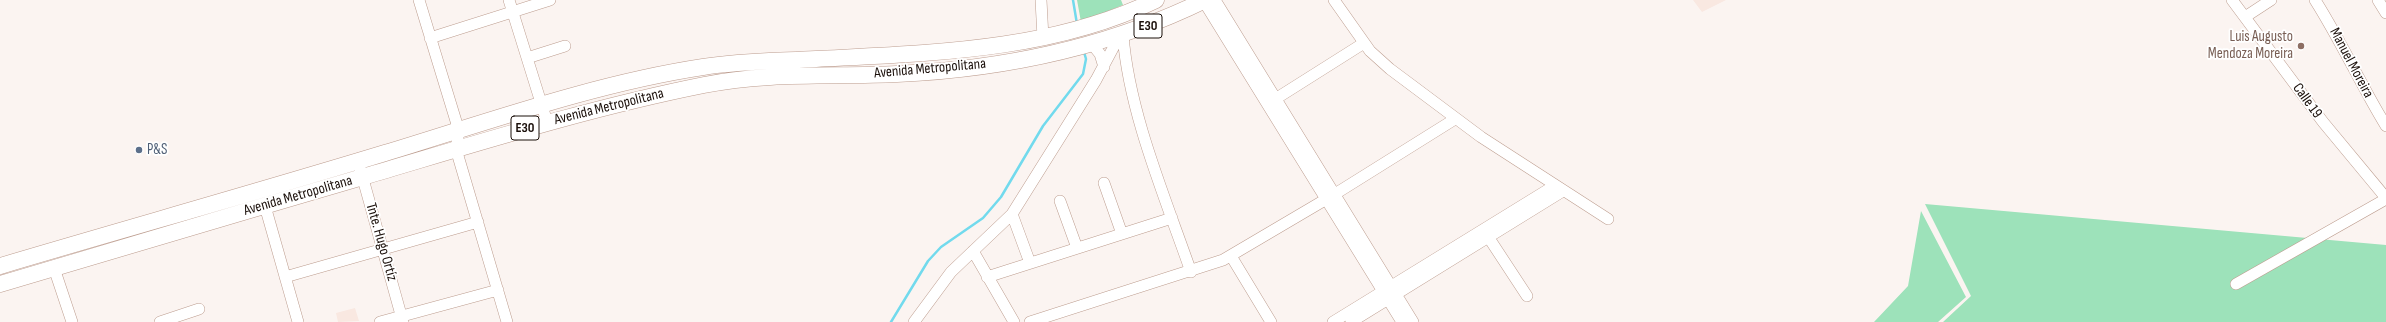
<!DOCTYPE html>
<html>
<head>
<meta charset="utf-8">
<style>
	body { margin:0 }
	canvas { display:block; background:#fbf4f1 }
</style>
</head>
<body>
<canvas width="2386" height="322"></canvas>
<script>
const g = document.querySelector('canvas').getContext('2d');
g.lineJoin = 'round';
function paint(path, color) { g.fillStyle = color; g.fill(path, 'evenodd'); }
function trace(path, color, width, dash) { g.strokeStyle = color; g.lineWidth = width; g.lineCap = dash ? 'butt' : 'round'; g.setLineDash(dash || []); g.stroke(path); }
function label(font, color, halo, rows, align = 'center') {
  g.font = font + ' "Sofia Sans Condensed",sans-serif'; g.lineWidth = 3.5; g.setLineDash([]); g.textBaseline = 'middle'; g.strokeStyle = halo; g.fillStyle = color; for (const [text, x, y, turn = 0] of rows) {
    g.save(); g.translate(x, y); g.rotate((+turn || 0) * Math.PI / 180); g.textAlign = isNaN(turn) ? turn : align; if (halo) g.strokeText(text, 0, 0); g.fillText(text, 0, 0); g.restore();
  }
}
const built = new Path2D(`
	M 1693,0 L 1726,0 L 1702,12 Z
	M 355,308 L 359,321 L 338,322 L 336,313 Z`);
const green = new Path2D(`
	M 1077,0 L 1121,0 L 1123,5 L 1081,22 Z
	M 1925,204 L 2386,245 L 2386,322 L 1943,322 L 1971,296 Z
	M 1921,211 L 1966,297 L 1938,322 L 1874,322 L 1908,286 Z`);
const stream = new Path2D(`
	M 1073,0 L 1077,24
	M 891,322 L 928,261 L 941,247 L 983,218 L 1001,197 L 1043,126 L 1083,74 L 1086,59 L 1084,52`);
const minor = new Path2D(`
	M 419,0 L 459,131 L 456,149 L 507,322
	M 509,0 L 547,122
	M 1041,0 L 1043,38
	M 1203,0 L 1402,322
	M 1215,0 L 1413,322
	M 1334,0 L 1370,51 L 1390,69 L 1481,137 L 1608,219
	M 2232,0 L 2323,122 L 2386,198
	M 2315,0 C 2341,41 2361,85 2386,126
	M 2378,0 L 2386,13
	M 2245,17 L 2271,0
	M 1123,35 C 1129,113 1165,197 1191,272
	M 430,38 L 550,0
	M 1092,44 L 1100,54 L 1104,67
	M 527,58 L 565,46
	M 1269,103 L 1364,43
	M 358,161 L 403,322
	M 1104,183 L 1122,234
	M 1060,201 L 1077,248
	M 265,206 L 298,322
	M 1012,214 L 1030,263
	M 1485,232 L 1527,296
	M 973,251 L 1014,322
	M 1231,256 L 1271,322
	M 54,268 L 72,322
	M 285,277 L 478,222
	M 987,277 L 1172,218
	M 2236,284 L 2386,199
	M 160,322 L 199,309
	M 380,322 L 498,290
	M 914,322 L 951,272 L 1012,214 L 1096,80 L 1120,35
	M 1030,322 L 1223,260 L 1335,194 L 1455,119
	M 1333,322 L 1554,186
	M 1351,322 L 1563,191`);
const highway = new Path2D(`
	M 0,266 C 128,228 257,192 385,153 C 487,122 597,83 703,67 C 740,61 779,61 816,59 C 931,53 1051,51 1156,0
	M 0,284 C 122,247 244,212 366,176 C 478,143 589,108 704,85 C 767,72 833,77 897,74 C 1004,69 1109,47 1205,0`);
const markers = [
	[2301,46,4,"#8d6e63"],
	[139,150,4,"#5c6f8a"]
];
const shields = [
	[1148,26,28],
	[525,128,28]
];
const shieldNames = [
	["E30",1148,26],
	["E30",525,128]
];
const educationNames = [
	["Luis Augusto",2293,37],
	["Mendoza Moreira",2293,54]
];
const streetNames = [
	["Manuel Moreira",2351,63,62],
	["Avenida Metropolitana",930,69,-5],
	["Calle 19",2307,101,54],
	["Avenida Metropolitana",609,107,-14],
	["Avenida Metropolitana",298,196,-16],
	["Tnte. Hugo Ortíz",381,242,74]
];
const serviceNames = [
	["P&S",147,150]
];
paint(built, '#f9e8e1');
paint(green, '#9de2ba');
trace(stream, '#72daed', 2.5);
trace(minor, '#bd9d8f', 12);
trace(highway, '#bd9d8f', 17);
trace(minor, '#fff', 11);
trace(highway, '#fff', 16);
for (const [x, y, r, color] of markers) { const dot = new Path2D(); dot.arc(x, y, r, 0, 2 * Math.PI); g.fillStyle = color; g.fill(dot); trace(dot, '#fff', 1.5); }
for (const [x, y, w] of shields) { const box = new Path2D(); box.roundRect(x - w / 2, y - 12, w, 24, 3); g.fillStyle = '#fff'; g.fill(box); trace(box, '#1b100b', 1); }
label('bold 14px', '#1b100b', null, shieldNames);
label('15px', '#785e54', '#fff', educationNames, 'right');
label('15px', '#1b100b', '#fff', streetNames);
label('15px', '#4e5e75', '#fff', serviceNames, 'left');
</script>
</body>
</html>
